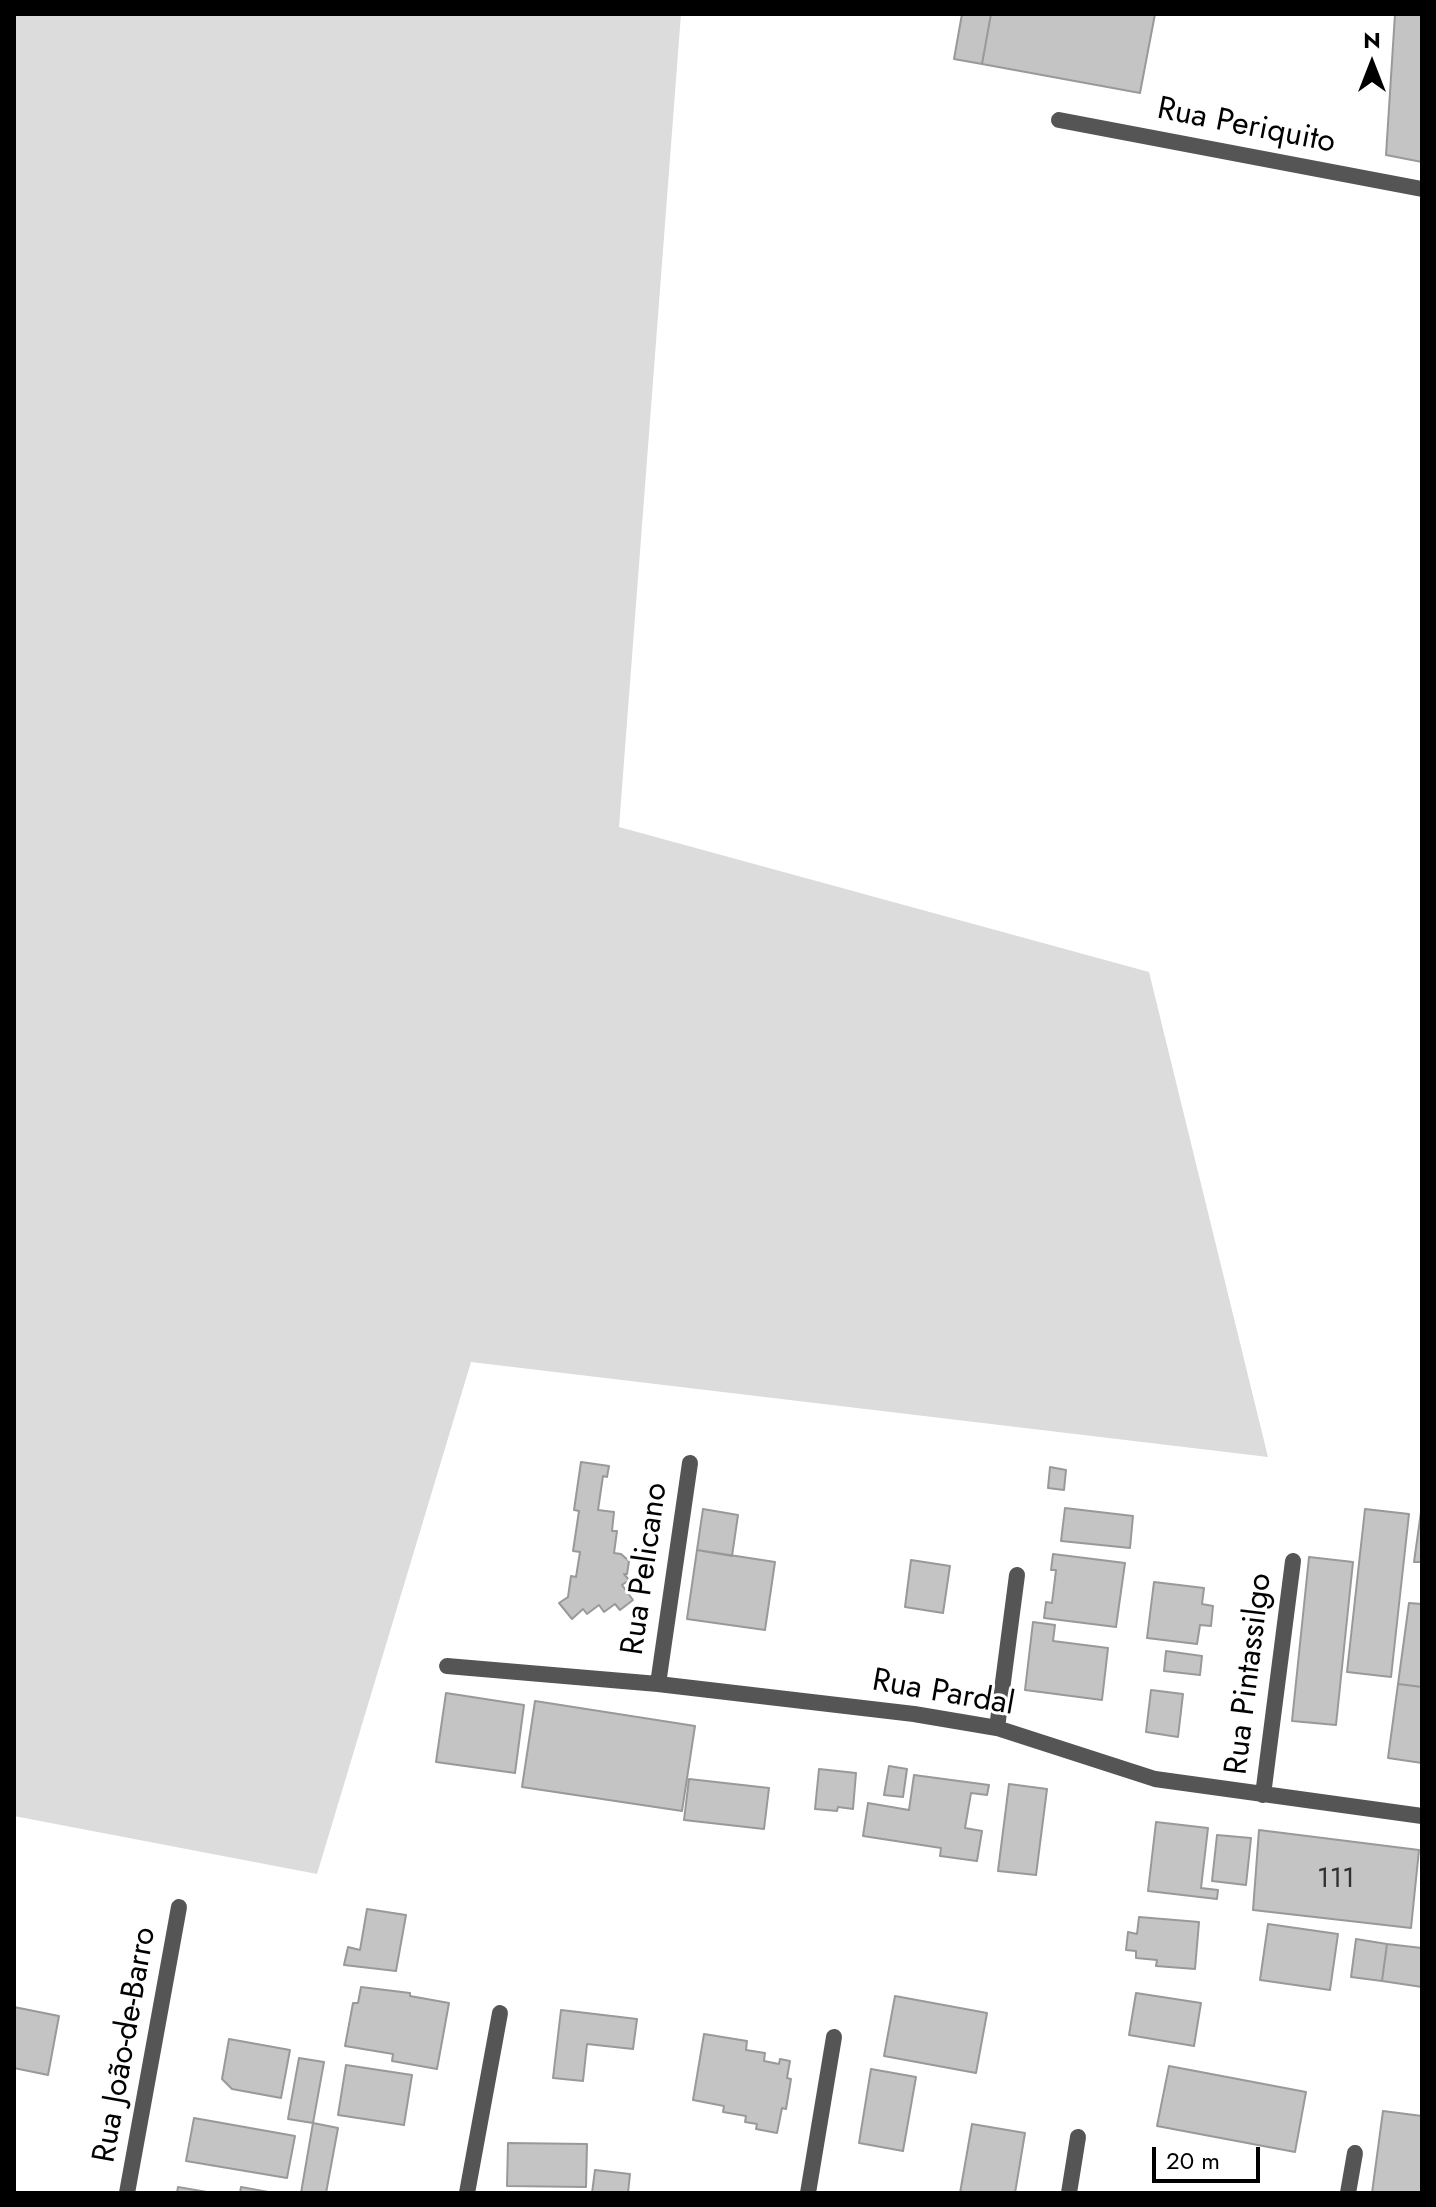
<!DOCTYPE html>
<html>
<head>
<meta charset="utf-8">
<style>
	body { margin:0 }
	#map { position:relative; width:1436px; height:2207px; overflow:hidden; background:#fff; font-family:Jost,sans-serif }
	canvas { display:block }
	.frame { position:absolute; inset:0; border:16px solid #000; pointer-events:none }
	.north { position:absolute; left:1332px; top:24px; width:80px; height:80px; -webkit-text-stroke:6px #fff; paint-order:stroke; rotate:0deg; font-size:22px; font-weight:700; line-height:32px; text-align:center; color:#000 }
	.north::after { content:''; display:block; margin:auto; width:28px; height:36px; background:#000; clip-path:polygon(50% 0,100% 100%,50% 72%,0 100%) }
	.scale { position:absolute; left:1152px; top:2147px; width:108px; height:36px; box-sizing:border-box; border:4px solid #000; border-top:0; padding-left:10px; font-size:24px; line-height:28px; white-space:nowrap; color:#000; -webkit-text-stroke:6px #fff; paint-order:stroke }
</style>
</head>
<body>
<div id="map">
<canvas width="1436" height="2207"></canvas>
<div class="frame"></div>
<div class="north">N</div>
<div class="scale">20 m</div>
</div>
<script>
const g = document.querySelector('canvas').getContext('2d');
g.lineJoin = 'round';
function paint(path, color) { g.fillStyle = color; g.fill(path, 'evenodd'); }
function trace(path, color, width, dash) { g.strokeStyle = color; g.lineWidth = width; g.lineCap = dash ? 'butt' : 'round'; g.setLineDash(dash || []); g.stroke(path); }
function label(font, color, halo, rows, align = 'center') {
  g.font = font + ' Jost,sans-serif'; g.lineWidth = 6; g.setLineDash([]); g.textBaseline = 'middle'; g.strokeStyle = halo; g.fillStyle = color; for (const [text, x, y, turn = 0] of rows) {
    g.save(); g.translate(x, y); g.rotate((+turn || 0) * Math.PI / 180); g.textAlign = isNaN(turn) ? turn : align; if (halo) g.strokeText(text, 0, 0); g.fillText(text, 0, 0); g.restore();
  }
}
const green = new Path2D(`
	M 14,14 L 681,14 L 619,827 L 1149,972 L 1268,1457 L 471,1362 L 317,1874 L 14,1816 Z`);
const building = new Path2D(`
	M 962,14 L 991,14 L 982,64 L 954,59 Z
	M 991,14 L 1155,14 L 1140,93 L 982,64 Z
	M 1395,14 L 1422,14 L 1422,162 L 1386,155 Z
	M 581,1462 L 609,1466 L 607,1477 L 603,1476 L 598,1510 L 614,1512 L 612,1531 L 617,1531 L 614,1553 L 621,1554 L 629,1561 L 627,1574 L 624,1574 L 629,1580 L 622,1585 L 633,1600 L 620,1610 L 615,1604 L 604,1612 L 599,1605 L 587,1614 L 583,1609 L 572,1619 L 559,1603 L 568,1597 L 571,1576 L 576,1577 L 580,1552 L 573,1551 L 579,1511 L 574,1510 Z
	M 1050,1467 L 1066,1470 L 1064,1490 L 1048,1488 Z
	M 1065,1508 L 1133,1516 L 1130,1548 L 1061,1541 Z
	M 703,1509 L 738,1515 L 732,1556 L 697,1550 Z
	M 1365,1509 L 1409,1514 L 1391,1677 L 1347,1672 Z
	M 1421,1512 L 1422,1512 L 1422,1562 L 1414,1562 Z
	M 697,1550 L 775,1562 L 765,1630 L 687,1619 Z
	M 1053,1554 L 1125,1563 L 1116,1627 L 1044,1618 L 1046,1602 L 1052,1603 L 1056,1570 L 1051,1570 Z
	M 1309,1557 L 1353,1562 L 1336,1725 L 1292,1721 Z
	M 911,1560 L 950,1566 L 943,1613 L 905,1607 Z
	M 1154,1582 L 1204,1588 L 1202,1604 L 1213,1606 L 1211,1626 L 1200,1625 L 1197,1644 L 1147,1638 Z
	M 1409,1603 L 1422,1604 L 1422,1687 L 1398,1684 Z
	M 1033,1622 L 1055,1625 L 1053,1641 L 1108,1648 L 1102,1700 L 1025,1690 Z
	M 1166,1651 L 1202,1656 L 1200,1675 L 1164,1671 Z
	M 1398,1684 L 1422,1687 L 1422,1763 L 1388,1758 Z
	M 1151,1690 L 1183,1694 L 1178,1737 L 1146,1732 Z
	M 446,1693 L 524,1705 L 515,1773 L 436,1762 Z
	M 535,1701 L 695,1726 L 682,1811 L 522,1787 Z
	M 889,1766 L 907,1769 L 903,1797 L 884,1795 Z
	M 819,1769 L 856,1773 L 853,1809 L 838,1807 L 837,1811 L 815,1809 Z
	M 914,1775 L 989,1785 L 987,1795 L 971,1793 L 965,1828 L 982,1831 L 977,1861 L 940,1856 L 941,1848 L 863,1836 L 868,1803 L 909,1810 Z
	M 689,1779 L 769,1788 L 764,1829 L 684,1820 Z
	M 1009,1784 L 1047,1789 L 1036,1875 L 998,1871 Z
	M 1156,1822 L 1208,1828 L 1201,1888 L 1218,1890 L 1217,1899 L 1148,1891 Z
	M 1259,1830 L 1419,1850 L 1411,1928 L 1253,1910 Z
	M 1217,1835 L 1251,1838 L 1246,1885 L 1212,1881 Z
	M 367,1909 L 406,1915 L 396,1971 L 344,1965 L 348,1947 L 360,1950 Z
	M 1139,1917 L 1199,1922 L 1195,1969 L 1156,1966 L 1157,1960 L 1136,1958 L 1136,1951 L 1126,1950 L 1128,1932 L 1137,1934 Z
	M 1268,1924 L 1338,1934 L 1330,1990 L 1260,1980 Z
	M 1356,1939 L 1387,1944 L 1382,1981 L 1351,1977 Z
	M 1387,1944 L 1422,1948 L 1422,1987 L 1382,1981 Z
	M 361,1987 L 410,1993 L 410,1996 L 449,2003 L 437,2069 L 392,2061 L 393,2054 L 345,2046 L 353,2003 L 358,2003 Z
	M 1136,1993 L 1201,2003 L 1194,2046 L 1129,2035 Z
	M 895,1996 L 987,2013 L 976,2073 L 884,2056 Z
	M 14,2007 L 59,2016 L 48,2075 L 14,2068 Z
	M 561,2010 L 637,2019 L 633,2049 L 587,2044 L 583,2081 L 553,2078 Z
	M 704,2034 L 747,2041 L 746,2050 L 765,2053 L 764,2061 L 779,2064 L 780,2059 L 790,2061 L 787,2078 L 791,2079 L 786,2109 L 782,2108 L 777,2133 L 756,2129 L 757,2124 L 745,2122 L 746,2116 L 723,2112 L 724,2106 L 693,2100 Z
	M 229,2039 L 290,2050 L 281,2098 L 232,2089 L 222,2079 Z
	M 299,2058 L 324,2062 L 313,2123 L 288,2119 Z
	M 346,2065 L 412,2075 L 404,2125 L 338,2115 Z
	M 1169,2066 L 1306,2092 L 1295,2152 L 1157,2126 Z
	M 871,2069 L 916,2077 L 903,2151 L 859,2143 Z
	M 1383,2111 L 1422,2116 L 1422,2193 L 1372,2193 Z
	M 194,2118 L 295,2136 L 287,2178 L 186,2161 Z
	M 313,2123 L 338,2128 L 326,2193 L 301,2193 Z
	M 972,2124 L 1025,2133 L 1015,2193 L 960,2193 Z
	M 508,2143 L 587,2144 L 586,2187 L 507,2186 Z
	M 595,2170 L 630,2174 L 628,2193 L 592,2193 Z
	M 178,2187 L 213,2193 L 177,2193 Z
	M 241,2187 L 274,2193 L 240,2193 Z`);
const service = new Path2D(`
	M 1059,120 L 1422,189`);
const minor = new Path2D(`
	M 447,1666 L 658,1684 L 914,1714 L 997,1728 L 1155,1779 L 1422,1816
	M 658,1684 L 690,1463
	M 997,1728 L 1017,1575
	M 1263,1795 L 1293,1561
	M 127,2193 L 179,1907
	M 467,2193 L 500,2013
	M 808,2193 L 834,2037
	M 1069,2193 L 1078,2137
	M 1348,2193 L 1355,2153`);
const numberNames = [
	["111",1336,1880]
];
const streetNames = [
	["Rua Periquito",1246,127,11],
	["Rua Pelicano",646,1569,-82],
	["Rua Pintassilgo",1250,1674,-83],
	["Rua Pardal",943,1694,10],
	["Rua João-de-Barro",126,2045,-80]
];
paint(green, '#dcdcdc');
paint(building, '#c4c4c4');
trace(building, '#999', 2);
trace(service, '#555', 16);
trace(minor, '#555', 16);
label('28px', '#313131', null, numberNames);
label('32px', '#000', '#fff', streetNames);
</script>
</body>
</html>
